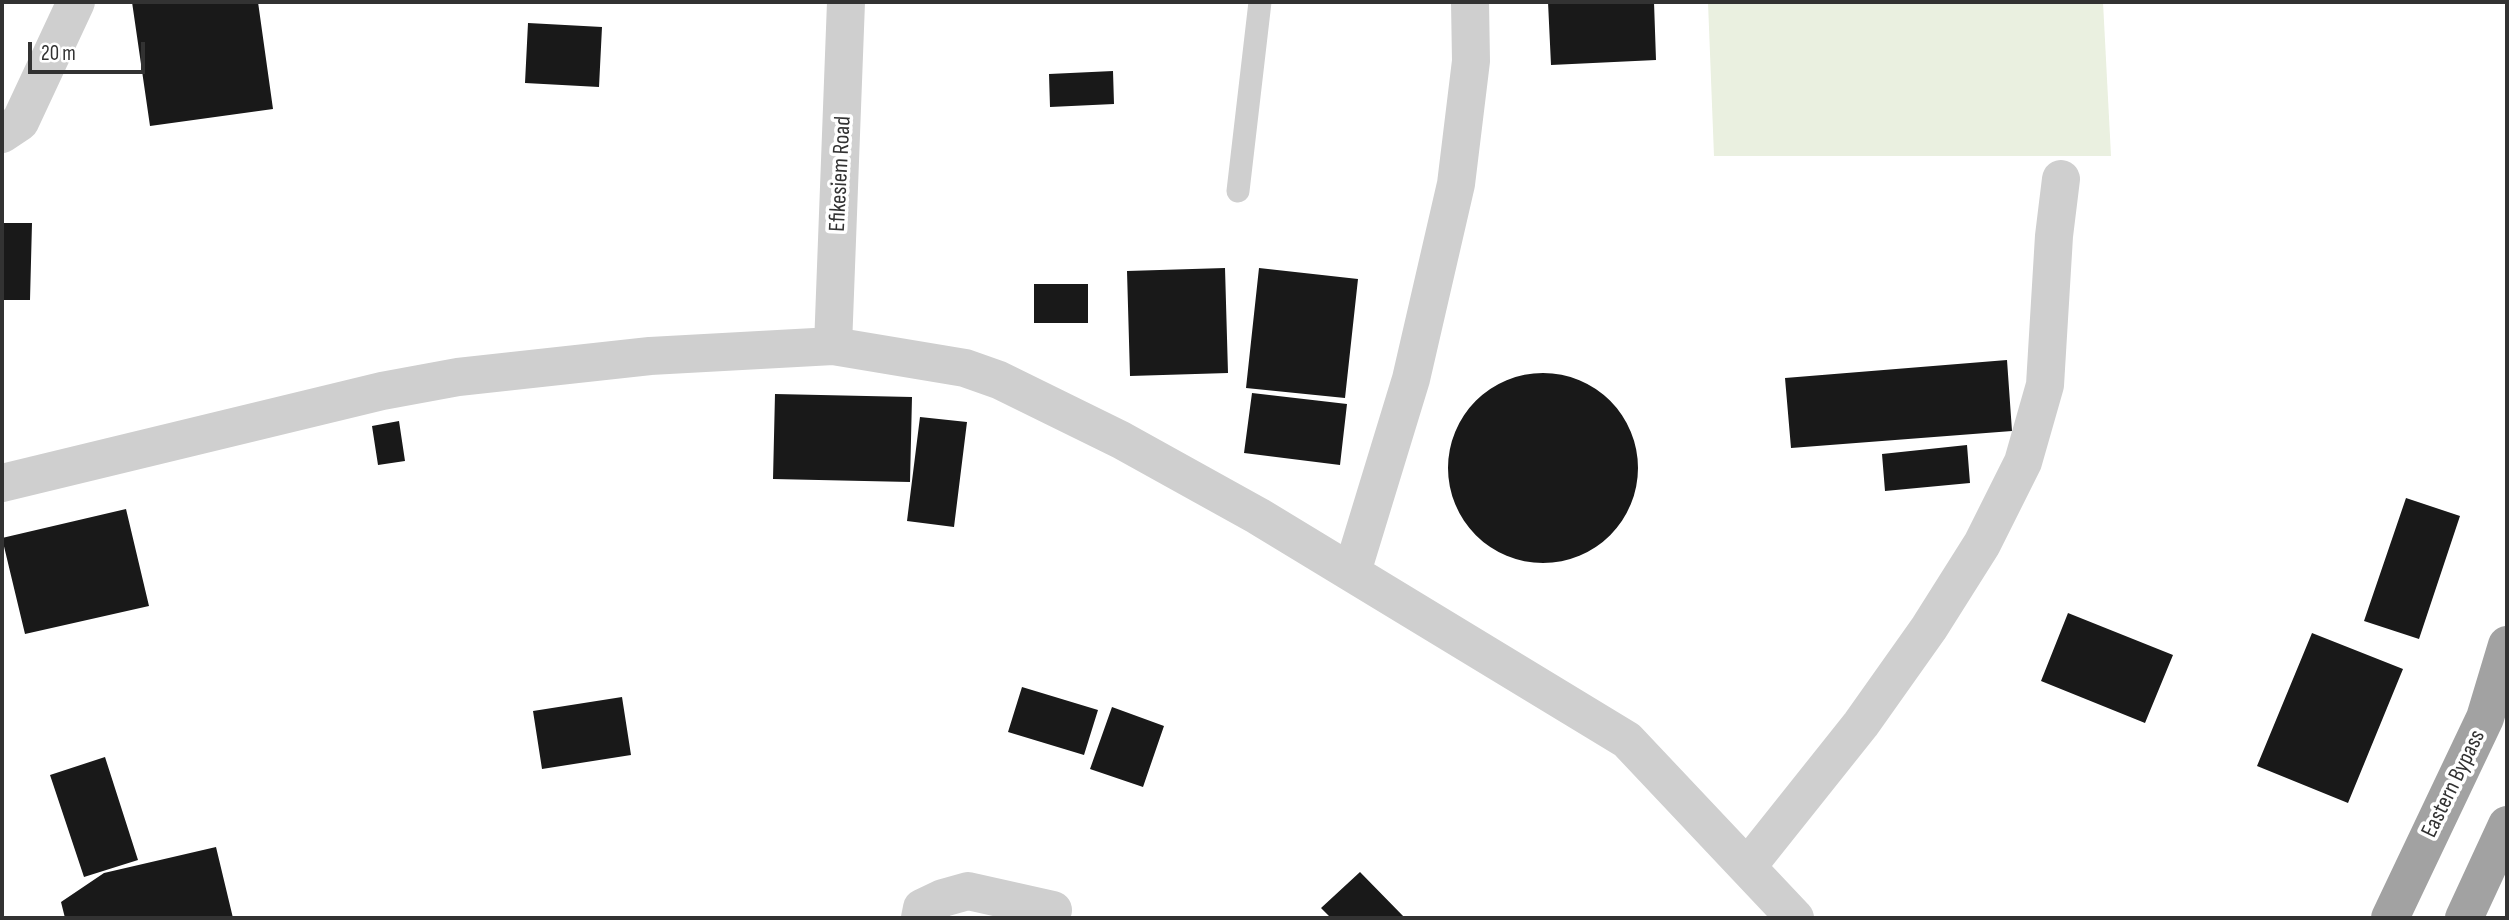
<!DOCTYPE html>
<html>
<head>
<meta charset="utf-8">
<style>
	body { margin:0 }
	#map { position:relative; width:2509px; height:920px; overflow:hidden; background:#fff; font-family:"Sofia Sans Condensed",sans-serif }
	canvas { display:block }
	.frame { position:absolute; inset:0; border:4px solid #323232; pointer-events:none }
	.scale { position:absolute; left:28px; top:42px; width:117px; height:32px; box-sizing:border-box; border:4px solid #323232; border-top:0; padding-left:9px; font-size:21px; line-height:24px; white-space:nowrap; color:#323232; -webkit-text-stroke:5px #fff; paint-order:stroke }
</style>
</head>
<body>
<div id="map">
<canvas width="2509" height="920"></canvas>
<div class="frame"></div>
<div class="scale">20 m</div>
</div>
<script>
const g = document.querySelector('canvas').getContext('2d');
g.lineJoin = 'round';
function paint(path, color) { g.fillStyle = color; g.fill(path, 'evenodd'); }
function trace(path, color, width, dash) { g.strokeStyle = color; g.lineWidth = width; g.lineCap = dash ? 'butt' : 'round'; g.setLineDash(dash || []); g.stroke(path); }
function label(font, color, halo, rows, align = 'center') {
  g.font = font + ' "Sofia Sans Condensed",sans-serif'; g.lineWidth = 7; g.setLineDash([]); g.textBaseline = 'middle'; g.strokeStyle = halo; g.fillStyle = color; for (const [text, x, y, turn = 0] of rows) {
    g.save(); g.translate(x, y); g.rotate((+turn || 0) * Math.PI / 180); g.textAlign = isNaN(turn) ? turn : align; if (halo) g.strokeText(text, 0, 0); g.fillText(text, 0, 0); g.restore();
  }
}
const green = new Path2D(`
	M 1708,2 L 2103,2 L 2111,156 L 1714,156 Z`);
const building = new Path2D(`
	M 132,2 L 258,2 L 273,109 L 150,126 Z
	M 1548,2 L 1654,2 L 1656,60 L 1551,65 Z
	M 528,23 L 602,27 L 599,87 L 525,83 Z
	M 1113,71 L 1114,104 L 1050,107 L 1049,74 Z
	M 2,223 L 32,223 L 30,300 L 2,300 Z
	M 1225,268 L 1228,373 L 1130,376 L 1127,271 Z
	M 1259,268 L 1358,279 L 1345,398 L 1246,388 Z
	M 1034,284 L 1088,284 L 1088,323 L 1034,323 Z
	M 2007,360 L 2012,431 L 1791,448 L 1785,378 Z
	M1448 468a95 95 0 1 1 190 0a95 95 0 1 1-190 0Z
	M 1252,393 L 1347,404 L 1340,465 L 1244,453 Z
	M 775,394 L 912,397 L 910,482 L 773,479 Z
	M 920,417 L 967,422 L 954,527 L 907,521 Z
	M 399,421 L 405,461 L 378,465 L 372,426 Z
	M 1967,445 L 1970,483 L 1885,491 L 1882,454 Z
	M 2406,498 L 2460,516 L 2419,639 L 2364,621 Z
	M 126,509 L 149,606 L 25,634 L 2,538 Z
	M 2068,613 L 2173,655 L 2145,723 L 2041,681 Z
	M 2312,633 L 2403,669 L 2348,803 L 2257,766 Z
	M 1022,687 L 1098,710 L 1084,755 L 1008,732 Z
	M 622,697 L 631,755 L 542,769 L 533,711 Z
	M 1112,707 L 1164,726 L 1143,787 L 1090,769 Z
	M 105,757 L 138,860 L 84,877 L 50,775 Z
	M 216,847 L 233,918 L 65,918 L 61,902 L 104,873 Z
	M 1360,872 L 1405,918 L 1331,918 L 1321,908 Z`);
const service = new Path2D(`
	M 1238,191 L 1260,2`);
const minor = new Path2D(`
	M 2,134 L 20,122 L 76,2
	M 833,346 L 846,2
	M 2,483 L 382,391 L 458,377 L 650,356 L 833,346 L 965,368 L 999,380 L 1121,440 L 1258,516 L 1627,740 L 1795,918
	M 1352,572 L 1411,379 L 1456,184 L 1471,61 L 1470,2
	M 1747,867 L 1861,724 L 1929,628 L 1982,544 L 2023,462 L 2045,385 L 2054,236 L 2061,179
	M 920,918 L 922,908 L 943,898 L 968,891 L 1053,910`);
const trunk = new Path2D(`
	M 2390,918 L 2485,718 L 2507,645
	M 2464,918 L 2507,825`);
const streetNames = [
	["Efikesiem Road",841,174,-87],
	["Eastern Bypass",2454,784,-64]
];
paint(green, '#eaf0e0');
paint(building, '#191919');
trace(service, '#cfcfcf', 23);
trace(minor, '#cfcfcf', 38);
trace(trunk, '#a2a2a2', 38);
label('23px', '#323232', '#fff', streetNames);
</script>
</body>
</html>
